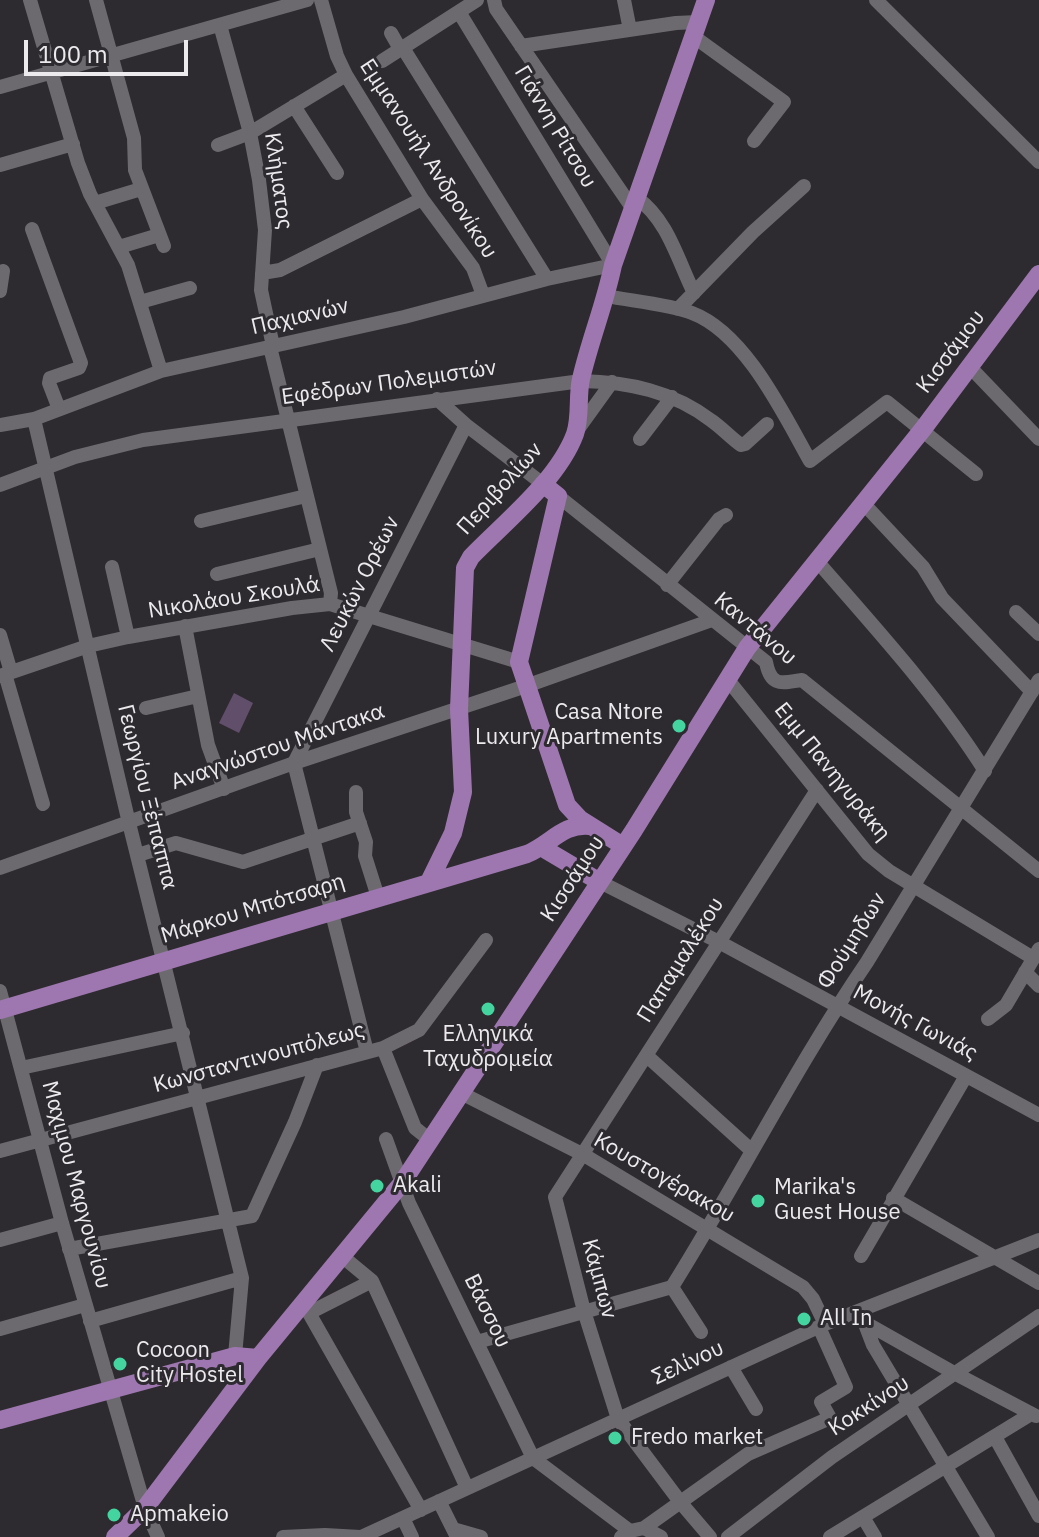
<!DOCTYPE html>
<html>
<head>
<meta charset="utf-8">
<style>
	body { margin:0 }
	#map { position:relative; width:1039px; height:1537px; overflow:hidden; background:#2e2b30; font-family:"IBM Plex Sans",sans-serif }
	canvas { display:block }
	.scale { position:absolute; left:24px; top:40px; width:164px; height:36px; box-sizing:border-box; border:4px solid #edeaee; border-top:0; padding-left:10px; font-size:24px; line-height:28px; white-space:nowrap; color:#edeaee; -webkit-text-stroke:6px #2e2b30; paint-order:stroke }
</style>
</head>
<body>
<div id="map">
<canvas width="1039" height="1537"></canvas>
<div class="scale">100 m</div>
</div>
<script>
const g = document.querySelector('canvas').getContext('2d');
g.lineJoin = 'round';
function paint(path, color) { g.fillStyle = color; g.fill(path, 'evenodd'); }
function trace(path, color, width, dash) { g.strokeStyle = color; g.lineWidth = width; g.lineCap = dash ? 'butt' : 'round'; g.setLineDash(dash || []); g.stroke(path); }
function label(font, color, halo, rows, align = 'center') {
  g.font = font + ' "IBM Plex Sans",sans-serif'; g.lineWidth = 6; g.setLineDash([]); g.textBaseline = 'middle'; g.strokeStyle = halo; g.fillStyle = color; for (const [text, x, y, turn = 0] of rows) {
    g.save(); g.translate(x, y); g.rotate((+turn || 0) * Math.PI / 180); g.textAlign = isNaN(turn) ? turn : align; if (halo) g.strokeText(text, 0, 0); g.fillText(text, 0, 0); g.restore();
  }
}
const green = new Path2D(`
	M 234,693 L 253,703 L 239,733 L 219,723 Z`);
const minor = new Path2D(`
	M 30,0 L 78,163 L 90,194 L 128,265 L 161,371
	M 96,0 L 134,138 L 135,170 L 164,246
	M 321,0 L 337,56 L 346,75 L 422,199 L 473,268 L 483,295
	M 494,0 L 496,9 L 633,209
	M 624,0 L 630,30
	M 876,0 L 1039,162
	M 220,25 L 250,133 L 259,180 L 265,230 L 261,290 L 273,346
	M 391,33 L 399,47 L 403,48 L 547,279
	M 693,36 L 784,102 L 754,141
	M 521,46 L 676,23 L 698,22
	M 382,61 L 477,0
	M 0,87 L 307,0
	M 294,106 L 337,173
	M 218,145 L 250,133 L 346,75
	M 0,165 L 73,144
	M 637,198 C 668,220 678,261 694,293
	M 95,203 L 141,189
	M 32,229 L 81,363 L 79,368 L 50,378 L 49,383 L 59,409
	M 119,247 L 159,235
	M 262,273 L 280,270 L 422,199
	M 0,291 L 3,271
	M 606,296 C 632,301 669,304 692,313 C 745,333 783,413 810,461 L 887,402 L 976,474
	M 140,302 L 190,288
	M 678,309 L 753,232 L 804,186
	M 270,347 L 331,593 L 330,604
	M 970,367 L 1039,439
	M 437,399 L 466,425 L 543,484
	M 34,419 L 129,823 L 242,1278 L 235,1356
	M 0,425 L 34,419 L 161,371 L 404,317 L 547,279 L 613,265 L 459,12
	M 576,432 L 612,382
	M 640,439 L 672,397
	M 0,485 L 75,457 L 143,440 L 581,381 C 628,382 673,391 712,421 C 722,428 731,438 741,445 L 745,444 L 767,424
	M 558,496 L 766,662 C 771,689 784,682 802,680 L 1039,871
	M 864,504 L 923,567 L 942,598 L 1032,692
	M 201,521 L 306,496
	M 817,561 C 876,629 937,695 985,771
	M 112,567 L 128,637
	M 217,574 L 320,549
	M 667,585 L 719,519 L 726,515
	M 1016,612 L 1039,634
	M 185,626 L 208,745 L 224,789
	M 0,635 L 11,672
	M 5,674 L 43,804
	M 0,676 L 88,646 L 128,637 L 292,608 L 330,604 L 519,662
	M 728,680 L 868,854 L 889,871 L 1033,958
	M 146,708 L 198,696
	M 294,763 L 466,425
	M 294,763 L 367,1052
	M 356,792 L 356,812 L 366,842 L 365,856 L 378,897
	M 138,855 L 176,843 L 243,862 L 360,823
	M 0,868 L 294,763 L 526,686 L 712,620
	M 600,882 L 719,942 L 1039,1115
	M 1025,972 L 1039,986
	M 0,991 L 62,1223 L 145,1508 L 158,1537
	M 988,1019 L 1006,1005 L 1039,949
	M 383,1048 L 415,1128 L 430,1140
	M 647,1056 L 752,1151
	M 21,1068 L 183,1033
	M 461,1093 L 584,1155 L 803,1287 L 813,1299 L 825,1324
	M 386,1139 L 409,1203 L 533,1458 L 630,1531
	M 0,1151 L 383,1048 L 419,1030 L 486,940
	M 893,1198 L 1039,1283
	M 0,1240 L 62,1223
	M 69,1249 L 252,1216 L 295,1122 L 317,1065
	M 861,1256 L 966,1076
	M 343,1257 L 372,1281 L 467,1488
	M 672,1287 L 701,1332
	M 301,1306 L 309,1313 L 421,1510
	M 860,1311 L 873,1345 L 988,1537
	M 309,1313 L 372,1281
	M 90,1321 L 242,1278
	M 864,1322 L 956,1374 L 1036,1416
	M 0,1329 L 85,1305
	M 477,1342 L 672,1287 C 739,1180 796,1066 867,962 L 1039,680
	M 731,1367 L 756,1409
	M 995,1437 L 1039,1516
	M 439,1501 L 457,1537
	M 863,1517 L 875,1537
	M 403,1518 L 412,1537
	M 644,1528 L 661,1537
	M 453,1529 L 481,1537
	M 283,1537 L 325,1535 L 360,1537
	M 361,1537 L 825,1324 L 1039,1240
	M 621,1537 L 630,1531 L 644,1528 L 748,1454 L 830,1418 L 821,1402 L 846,1387 L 819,1327
	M 710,1537 L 681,1503 L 618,1419 L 584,1311 L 555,1197 L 817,790
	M 728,1537 L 832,1457 L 1039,1316
	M 830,1537 L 1031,1414`);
const major = new Path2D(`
	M 543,484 L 558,496 L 519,662 L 567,805 L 580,819 L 623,846
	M 546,850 L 600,882
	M 429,882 L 453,833 L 463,792 L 459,709 L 465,568 L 471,557 C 505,522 558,480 575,434 C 581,417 577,396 581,379 C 590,340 605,304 613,265 L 706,0
	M 0,1010 L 527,854 C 551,844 563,823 590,826
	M 0,1420 L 235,1356 L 258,1358
	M 115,1537 L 145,1508 L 258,1358 L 402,1183 L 634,830 L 747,648 L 923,429 L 1039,274`);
const markers = [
	[679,726,8,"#44d49f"],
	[488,1009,8,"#44d49f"],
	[377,1186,8,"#44d49f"],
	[758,1201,8,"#44d49f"],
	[804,1319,8,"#44d49f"],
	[120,1364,8,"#44d49f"],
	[615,1438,8,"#44d49f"],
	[114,1515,8,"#44d49f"]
];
const streetNames = [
	["Γιάννη Ρίτσου",555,127,59],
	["Εμμανουήλ Ανδρονίκου",428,159,57],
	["Κλήματος",278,181,82],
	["Παχιανών",300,317,-13],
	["Κισσάμου",951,352,-53],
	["Εφέδρων Πολεμιστών",389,383,-8],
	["Περιβολίων",500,489,-48],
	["Λευκών Ορέων",360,584,-63],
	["Νικολάου Σκουλά",234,598,-9],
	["Καντάνου",755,629,40],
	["Αναγνώστου Μάντακα",278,747,-19],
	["Εμμ Πανηγυράκη",832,772,51],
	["Γεωργίου Ξέπαππα",147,797,76],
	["Κισσάμου",573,879,-57],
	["Μάρκου Μπότσαρη",253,909,-17],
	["Φούμηδων",852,941,-58],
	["Παπαμαλέκου",681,960,-58],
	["Μονής Γωνιάς",915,1023,28],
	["Κωνσταντινουπόλεως",259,1058,-15],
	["Κουστογέρακου",664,1178,30],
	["Μαχιμου Mαργουνίου",76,1185,75],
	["Κάμπων",599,1279,75],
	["Βάσσου",487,1311,64],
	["Σελίνου",688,1363,-25],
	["Κοκκίνου",869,1406,-33]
];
const poiNames = [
	["Casa Ntore",663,713,"right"],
	["Luxury Apartments",663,738,"right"],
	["Ελληνικά",488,1035,"center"],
	["Ταχυδρομεία",488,1060,"center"],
	["Akali",393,1186],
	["Marika's",774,1188],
	["Guest House",774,1213],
	["All In",820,1319],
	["Cocoon",136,1351],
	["City Hostel",136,1376],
	["Fredo market",631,1438],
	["Apmakeio",130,1515]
];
paint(green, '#614e6a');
trace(minor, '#6d6a6f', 14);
trace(major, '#9e77b0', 18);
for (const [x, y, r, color] of markers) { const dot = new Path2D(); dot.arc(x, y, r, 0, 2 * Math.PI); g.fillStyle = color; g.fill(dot); trace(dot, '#2e2b30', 3); }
label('22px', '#edeaee', '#2e2b30', streetNames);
label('22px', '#edeaee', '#2e2b30', poiNames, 'left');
</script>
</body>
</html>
